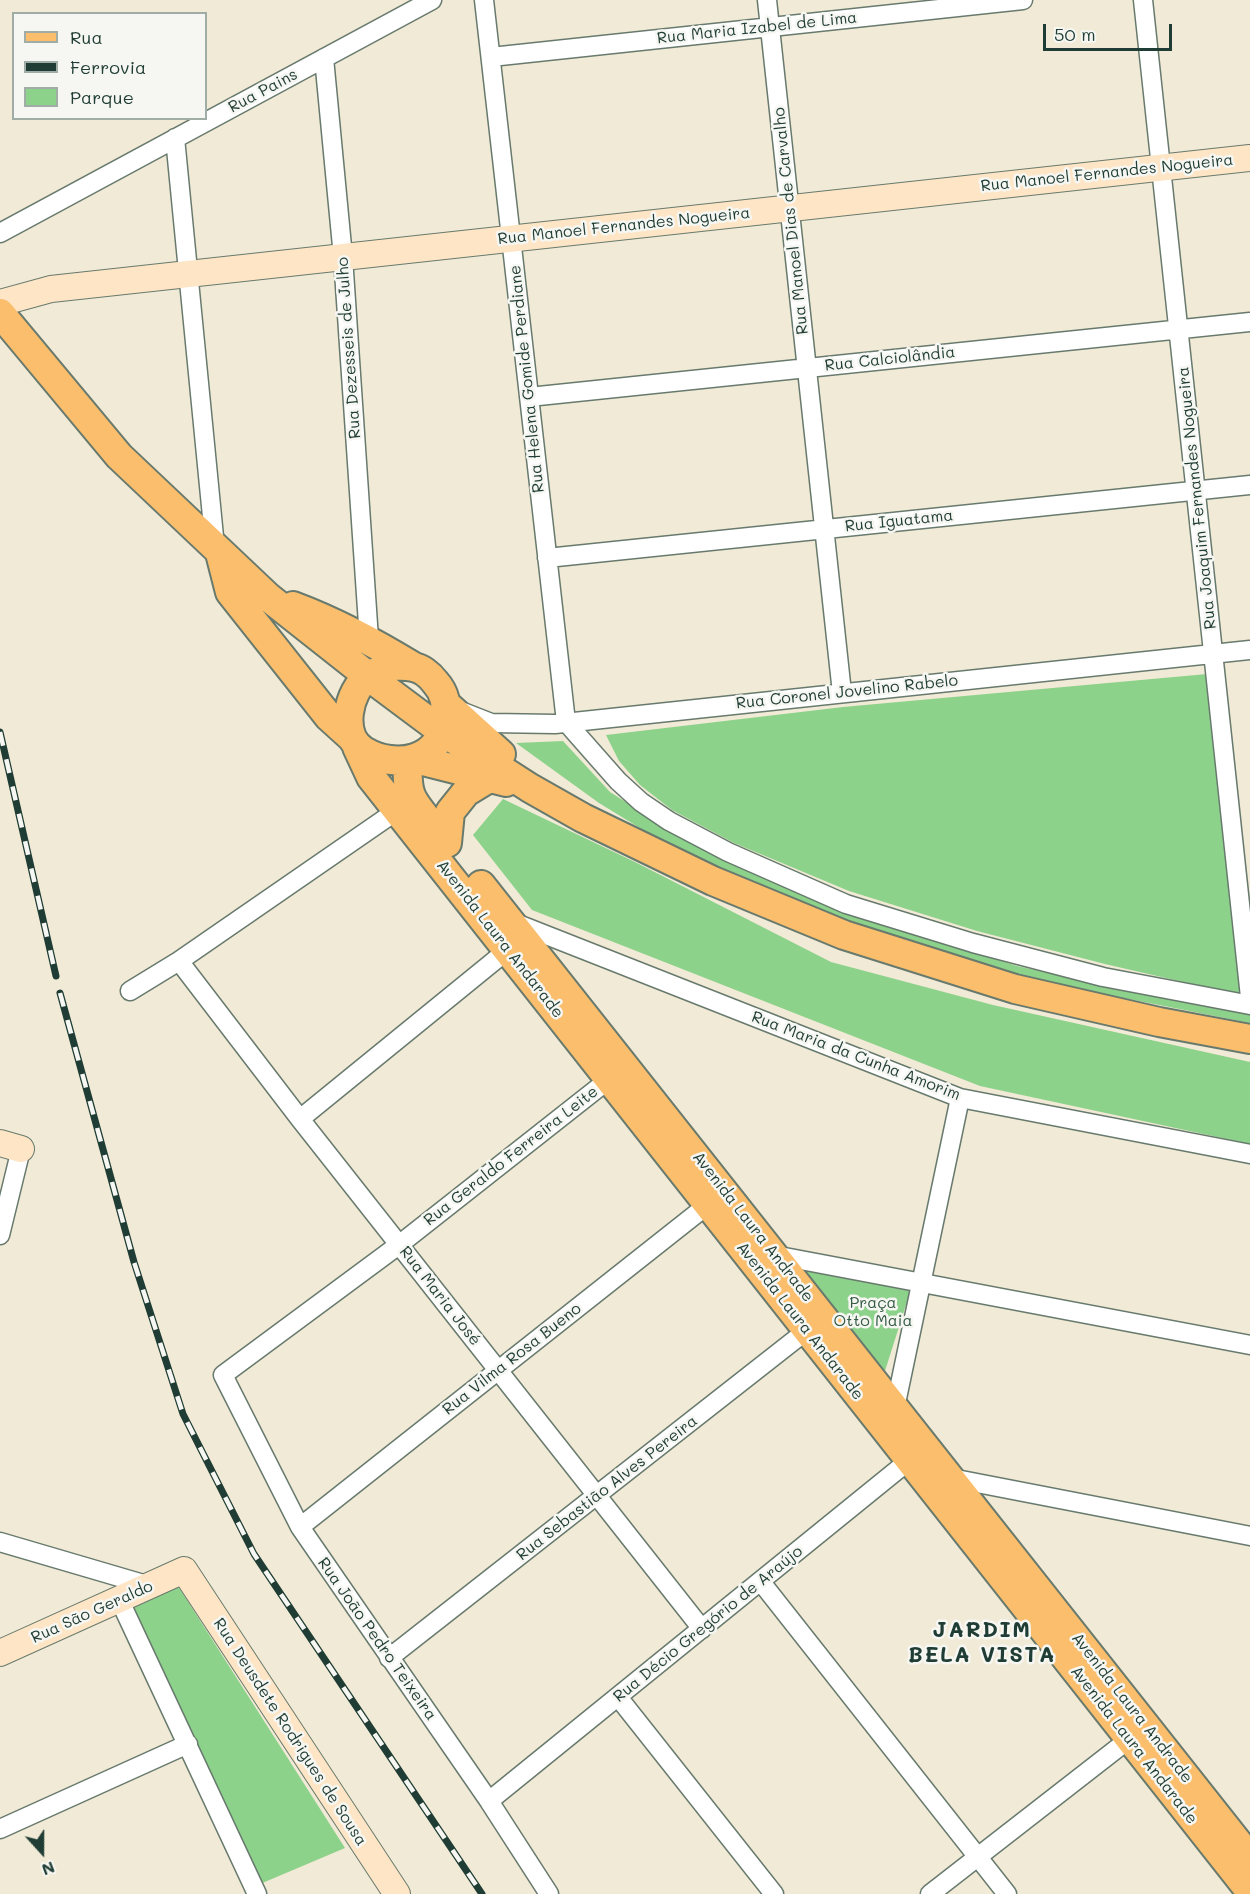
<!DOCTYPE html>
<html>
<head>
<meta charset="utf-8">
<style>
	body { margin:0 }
	#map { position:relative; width:1250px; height:1894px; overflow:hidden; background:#f1ead6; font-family:Mali,sans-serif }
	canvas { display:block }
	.legend { position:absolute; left:12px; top:12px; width:195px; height:108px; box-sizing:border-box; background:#f6f6f2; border:2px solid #a0aca6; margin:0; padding:8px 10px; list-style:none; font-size:18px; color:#1f3d34 }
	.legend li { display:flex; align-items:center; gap:12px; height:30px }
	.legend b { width:30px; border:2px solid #a0aca6 }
	.north { position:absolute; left:12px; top:1822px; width:60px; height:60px; -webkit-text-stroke:4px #f6f6f2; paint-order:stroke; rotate:159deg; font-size:16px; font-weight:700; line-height:24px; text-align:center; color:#1f3d34 }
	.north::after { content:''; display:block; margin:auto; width:21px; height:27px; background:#1f3d34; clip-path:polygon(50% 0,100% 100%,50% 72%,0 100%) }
	.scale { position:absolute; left:1043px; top:24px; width:129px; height:27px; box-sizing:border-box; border:3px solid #1f3d34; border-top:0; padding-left:8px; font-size:18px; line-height:21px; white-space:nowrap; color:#1f3d34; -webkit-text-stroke:4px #f6f6f2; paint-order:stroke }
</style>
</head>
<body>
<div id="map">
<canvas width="1250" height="1894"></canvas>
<ul class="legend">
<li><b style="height:8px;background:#fabe6d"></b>Rua</li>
<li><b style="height:8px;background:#1f3d34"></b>Ferrovia</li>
<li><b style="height:16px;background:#8dd28b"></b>Parque</li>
</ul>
<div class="north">N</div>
<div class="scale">50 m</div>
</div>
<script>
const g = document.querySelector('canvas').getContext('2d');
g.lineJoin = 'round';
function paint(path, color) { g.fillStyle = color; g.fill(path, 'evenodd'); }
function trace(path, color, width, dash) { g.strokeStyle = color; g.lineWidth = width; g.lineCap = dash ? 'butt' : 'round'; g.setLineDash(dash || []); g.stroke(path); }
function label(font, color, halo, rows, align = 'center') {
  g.font = font + ' Mali,sans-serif'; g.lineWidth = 5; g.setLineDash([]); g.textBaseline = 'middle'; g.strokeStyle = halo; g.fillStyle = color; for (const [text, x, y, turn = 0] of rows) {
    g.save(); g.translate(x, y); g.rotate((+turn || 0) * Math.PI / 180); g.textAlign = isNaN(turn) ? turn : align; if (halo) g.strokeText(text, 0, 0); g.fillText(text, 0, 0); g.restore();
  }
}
const green = new Path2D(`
	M 1207,674 L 1244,996 L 1105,964 L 977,931 L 849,891 L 734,843 L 672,810 L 640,785 L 619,761 L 606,735 L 843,707 Z
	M 563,741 L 610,792 L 678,835 L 852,913 L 1017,966 L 1157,997 L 1250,1014 L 1250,1023 L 1018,977 L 849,926 L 671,847 L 599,803 L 516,743 Z
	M 503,799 L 635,862 L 831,962 L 993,1005 L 1250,1062 L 1250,1144 L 980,1086 L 532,910 L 473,835 Z
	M 798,1269 L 911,1289 L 885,1371 Z
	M 178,1586 L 345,1848 L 260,1884 L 127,1606 Z`);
const street = new Path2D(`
	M 484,0 L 566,722 L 618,781 L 641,802 L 669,821 L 728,852 L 846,904 L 973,943 L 1103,977 L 1250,1005
	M 767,0 L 842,693
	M 1143,0 L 1250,997
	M 491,57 L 1023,0
	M 324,58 L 343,257 L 369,639
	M 175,138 L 215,547
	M 0,233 L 432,0
	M 529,397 L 1250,322
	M 547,558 L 1250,485
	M 463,712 L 491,723 L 555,724 L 1250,650
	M 513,922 L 960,1098 L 1250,1154
	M 179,961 L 300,1119 L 702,1629
	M 130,991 L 179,961 L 405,805
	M 300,1119 L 515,944
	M 0,1235 L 21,1149
	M 774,1255 L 1250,1345
	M 895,1408 L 960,1098
	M 947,1481 L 951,1478 L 1250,1536
	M 300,1527 L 715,1199
	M 0,1542 L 150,1586
	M 761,1582 L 1007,1894
	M 119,1599 L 257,1894
	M 389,1658 L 815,1324
	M 618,1697 L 774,1894
	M 489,1801 L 917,1454
	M 0,1829 L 188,1744
	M 549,1894 L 489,1801 L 300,1527 L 223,1375 L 400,1244 L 617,1073
	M 930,1894 L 1137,1733`);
const secondary = new Path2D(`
	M 0,303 L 51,289 L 1250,158
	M 0,1143 L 21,1149
	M 0,1653 L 184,1570 L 397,1894`);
const primary = new Path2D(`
	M 0,313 L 119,456 L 268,597 L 368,676 L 443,732 L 530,788 L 583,818 L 713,881 L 844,935 L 1015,989 L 1159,1022 L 1250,1039
	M 220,553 L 230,592 L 329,717 L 350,736
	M 293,606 C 336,622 375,643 414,667
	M 390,666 C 397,666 405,665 413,667 C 421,668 430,675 435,682 C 445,693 447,704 445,720 C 440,761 396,770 364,751 C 339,736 347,691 369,676 C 375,672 383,669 390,666 Z
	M 447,705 L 501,754
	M 357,747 L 371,777 L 1250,1891
	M 415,759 L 506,782
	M 408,760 C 406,794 410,799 431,824
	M 447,843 L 450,812 L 466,792 L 489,778
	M 481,885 L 1250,1858`);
const rail = new Path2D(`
	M 0,732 L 56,976
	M 60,993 L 134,1262 L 183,1414 L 254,1554 L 482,1894`);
const streetNames = [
	["Rua Maria Izabel de Lima",757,28,-6],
	["Rua Pains",263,91,-28],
	["Rua Manoel Fernandes Nogueira",1107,173,-6],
	["Rua Manoel Dias de Carvalho",791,221,-96],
	["Rua Manoel Fernandes Nogueira",624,226,-6],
	["Rua Dezesseis de Julho",349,348,-94],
	["Rua Calciolândia",890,359,-6],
	["Rua Helena Gomide Perdiane",527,379,-96],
	["Rua Joaquim Fernandes Nogueira",1197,498,-96],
	["Rua Iguatama",899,521,-6],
	["Rua Coronel Jovelino Rabelo",847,692,-6],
	["Avenida Laura Andarade",500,939,52],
	["Rua Maria da Cunha Amorim",856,1056,21],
	["Rua Geraldo Ferreira Leite",511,1156,-38],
	["Avenida Laura Andrade",753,1227,52],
	["Rua Maria José",440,1296,52],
	["Avenida Laura Andarade",800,1321,52],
	["Rua Vilma Rosa Bueno",512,1359,-38],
	["Rua Sebastião Alves Pereira",607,1488,-38],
	["Rua São Geraldo",92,1612,-24],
	["Rua Décio Gregório de Araújo",708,1624,-39],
	["Rua João Pedro Teixeira",377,1639,55],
	["Avenida Laura Andrade",1132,1708,52],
	["Rua Deusdete Rodrigues de Sousa",290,1732,57],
	["Avenida Laura Andarade",1134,1745,52]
];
const parkNames = [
	["Praça",873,1303],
	["Otto Maia",873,1321]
];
const districtNames = [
	["JARDIM",982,1630],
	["BELA VISTA",982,1655]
];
paint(green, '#8dd28b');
trace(street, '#687a6d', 21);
trace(secondary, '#687a6d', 28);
trace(primary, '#687a6d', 32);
trace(street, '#fff', 18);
trace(secondary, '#fde5c5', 26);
trace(primary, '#fabe6d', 28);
trace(rail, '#1f3d34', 7);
trace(rail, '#f6f6f2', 4.5, [14]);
label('16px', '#1f3d34', '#f6f6f2', streetNames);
label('16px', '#355b45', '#f6f6f2', parkNames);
g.letterSpacing = '1.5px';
label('bold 22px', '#1f3d34', '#f6f6f2', districtNames);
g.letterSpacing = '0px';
</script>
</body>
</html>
